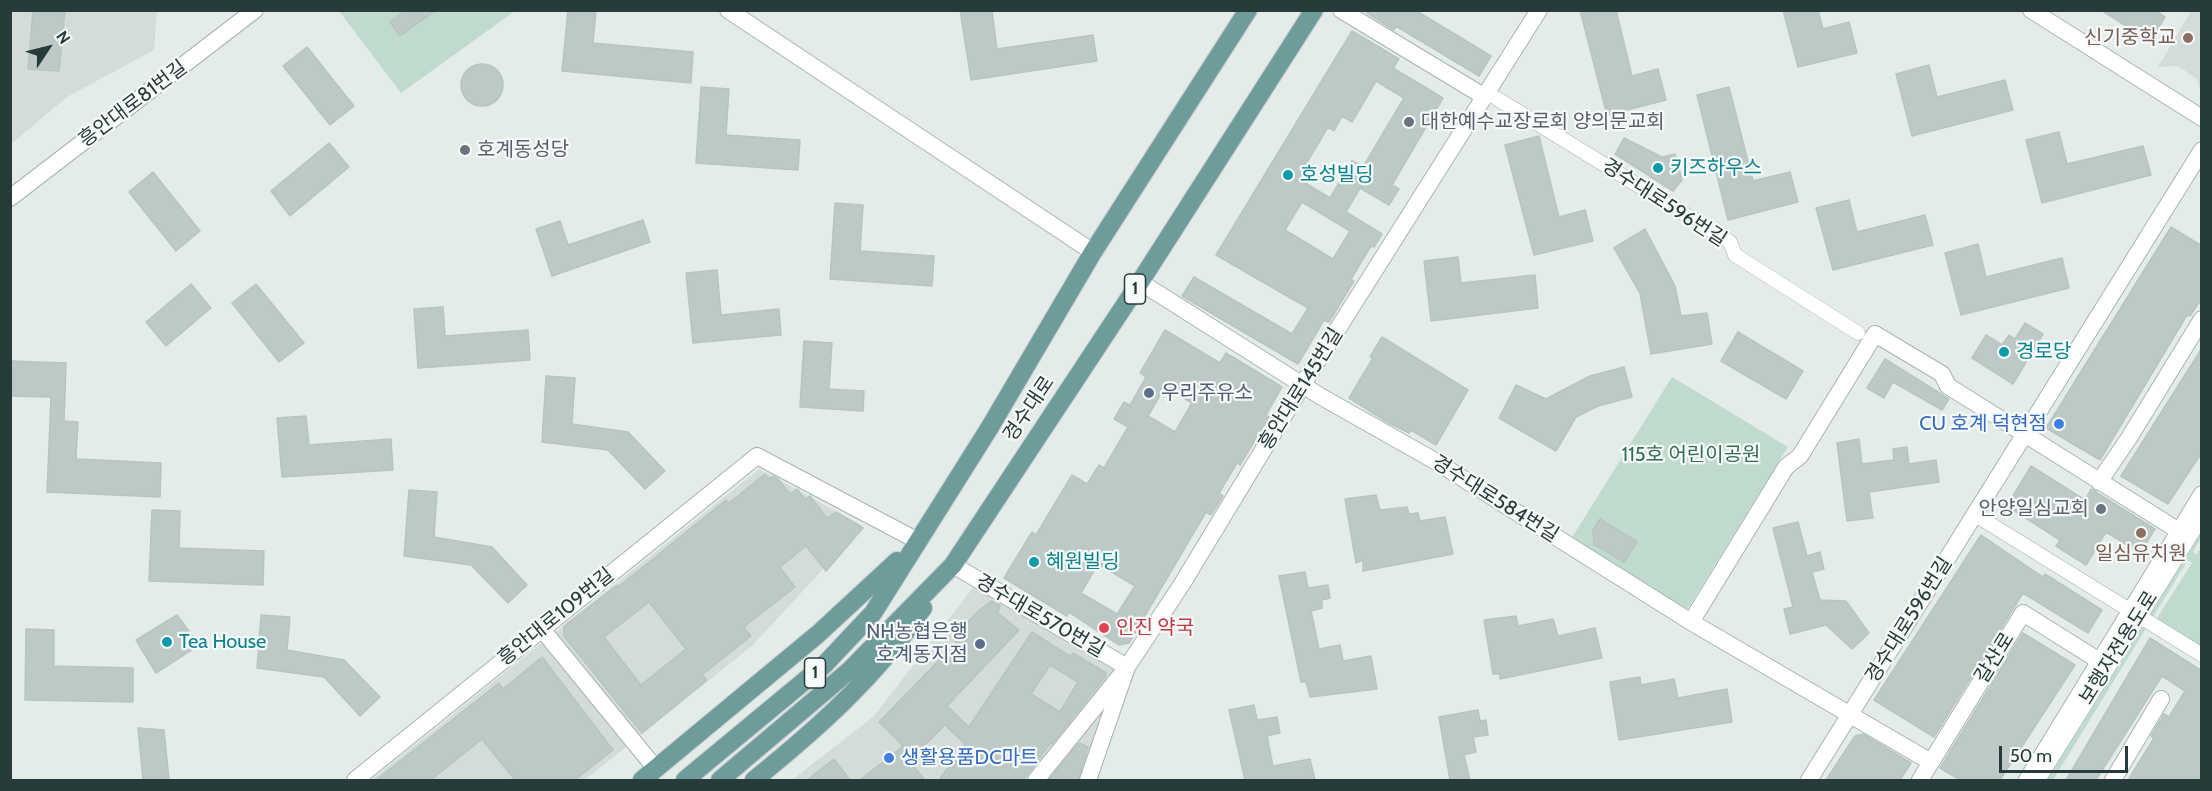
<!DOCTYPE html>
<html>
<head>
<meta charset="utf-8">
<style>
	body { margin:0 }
	#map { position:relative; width:2212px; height:791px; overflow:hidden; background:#e4ecea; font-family:Cabin,sans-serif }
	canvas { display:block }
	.frame { position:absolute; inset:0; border:12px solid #263b3a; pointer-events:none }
	.north { position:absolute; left:18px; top:18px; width:60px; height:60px; -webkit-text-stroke:4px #f5f9f8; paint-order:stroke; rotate:55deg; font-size:16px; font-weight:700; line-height:24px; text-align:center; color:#263b3a }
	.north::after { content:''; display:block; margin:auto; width:21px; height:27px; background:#263b3a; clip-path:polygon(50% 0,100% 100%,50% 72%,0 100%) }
	.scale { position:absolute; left:1999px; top:746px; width:129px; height:27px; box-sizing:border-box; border:3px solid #263b3a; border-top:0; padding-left:8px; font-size:18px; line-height:21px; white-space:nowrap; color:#263b3a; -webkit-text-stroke:4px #f5f9f8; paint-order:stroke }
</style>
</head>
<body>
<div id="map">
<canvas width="2212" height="791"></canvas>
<div class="frame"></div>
<div class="north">N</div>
<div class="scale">50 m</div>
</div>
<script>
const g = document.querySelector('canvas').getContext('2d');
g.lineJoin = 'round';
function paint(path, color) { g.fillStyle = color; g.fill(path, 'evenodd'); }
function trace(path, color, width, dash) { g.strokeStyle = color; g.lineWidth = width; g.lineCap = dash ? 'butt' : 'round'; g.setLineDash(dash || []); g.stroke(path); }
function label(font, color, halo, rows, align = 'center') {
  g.font = font + ' Cabin,"Noto Sans KR",sans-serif'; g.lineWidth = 4.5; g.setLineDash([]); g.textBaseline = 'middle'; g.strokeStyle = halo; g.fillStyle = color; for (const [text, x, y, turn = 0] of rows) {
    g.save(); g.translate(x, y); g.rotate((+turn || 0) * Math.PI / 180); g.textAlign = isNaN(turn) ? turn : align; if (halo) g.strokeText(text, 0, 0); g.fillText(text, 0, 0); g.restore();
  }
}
const built = new Path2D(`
	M 11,11 L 157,11 L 154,50 L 67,97 L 11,144 Z
	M 2191,11 L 2201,11 L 2201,90 L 2196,78 L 2178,66 L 2158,67 Z
	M 759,469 L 863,526 L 753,645 L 585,780 L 371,780 Z
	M 979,580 L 1127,667 L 1087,780 L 792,780 L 874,716 Z`);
const green = new Path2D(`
	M 339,11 L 515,11 L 401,93 Z
	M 1672,377 L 1788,447 L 1690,605 L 1681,616 L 1568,544 Z
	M 2201,503 L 2201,538 L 2193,552 L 2196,555 L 2199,550 L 2201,552 L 2201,650 L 2155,621 L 2192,563 L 2188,560 L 2053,780 L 2030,780 Z`);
const building = new Path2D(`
	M 33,10 L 65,10 L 59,71 L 28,69 Z
	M 407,10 L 436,10 L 400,36 L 390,22 Z
	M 568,10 L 596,10 L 593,43 L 693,52 L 691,83 L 562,71 Z
	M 960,10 L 992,10 L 997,49 L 1093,35 L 1097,61 L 971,80 Z
	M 1369,10 L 1415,10 L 1491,56 L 1479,76 L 1396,26 L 1394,30 L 1367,13 Z
	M 1580,10 L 1616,10 L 1632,76 L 1658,69 L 1666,100 L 1607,115 Z
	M 1783,10 L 1818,10 L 1823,29 L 1849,22 L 1857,53 L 1798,67 Z
	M 2101,10 L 2155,10 L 2165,17 L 2150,41 Z
	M 1352,31 L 1399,59 L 1393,68 L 1443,98 L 1392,185 L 1399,189 L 1389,205 L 1360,188 L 1346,212 L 1382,234 L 1374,247 L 1371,246 L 1351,279 L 1354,281 L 1329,322 L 1324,320 L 1298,364 L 1182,296 L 1194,277 L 1292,334 L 1308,308 L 1216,255 ZM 1376,81 L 1404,98 L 1363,167 L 1352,161 L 1330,198 L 1307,184 L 1315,169 L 1306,164 L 1328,127 L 1334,131 L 1342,116 L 1352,122 ZM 1302,202 L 1350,231 L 1333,259 L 1285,230 Z
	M 307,47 L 354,106 L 330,125 L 283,66 Z
	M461 85a21 21 0 1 1 42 0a21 21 0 1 1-42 0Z
	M 1929,65 L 1937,97 L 2005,80 L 2013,110 L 1912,136 L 1896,74 Z
	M 701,87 L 729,89 L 726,135 L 800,140 L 798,170 L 696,163 Z
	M 1729,87 L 1753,181 L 1790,172 L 1798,202 L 1728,220 L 1697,95 Z
	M 2059,132 L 2067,164 L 2143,146 L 2151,175 L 2042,203 L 2026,140 Z
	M 1539,136 L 1559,217 L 1585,210 L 1593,241 L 1534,255 L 1505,145 Z
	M 1624,138 L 1662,157 L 1675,154 L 1682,180 L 1673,191 L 1615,154 Z
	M 329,143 L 349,167 L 290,216 L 271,191 Z
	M 153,172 L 200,231 L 176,251 L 129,192 Z
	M 1849,200 L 1857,232 L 1925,215 L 1933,245 L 1833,270 L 1816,208 Z
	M 835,203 L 863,205 L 860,251 L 934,256 L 932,286 L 830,279 Z
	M 643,220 L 650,242 L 552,276 L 536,229 L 560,221 L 568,245 Z
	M 2171,227 L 2202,246 L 2202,298 L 2190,316 L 2187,315 L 2100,460 L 2046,428 Z
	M 1645,229 L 1675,286 L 1681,316 L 1707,313 L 1712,344 L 1651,354 L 1640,293 L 1614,248 Z
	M 1978,244 L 1986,277 L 2062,258 L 2069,288 L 1961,315 L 1945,253 Z
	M 1458,257 L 1461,283 L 1535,275 L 1538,308 L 1431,321 L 1424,261 Z
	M 717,270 L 721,315 L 779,309 L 781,335 L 693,343 L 686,273 Z
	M 191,284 L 211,308 L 166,346 L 146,322 Z
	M 256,284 L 304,343 L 279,362 L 232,303 Z
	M 443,307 L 445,336 L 528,330 L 530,360 L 418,368 L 414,309 Z
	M 2025,323 L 2043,334 L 2013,384 L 1972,358 L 1986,335 L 2002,345 L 2009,335 L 2015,339 Z
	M 1165,330 L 1220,363 L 1226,353 L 1282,387 L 1266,415 L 1269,417 L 1240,465 L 1237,463 L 1219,493 L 1223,496 L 1211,515 L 1206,512 L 1129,643 L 1119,645 L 1069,612 L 1067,616 L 1004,578 L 1032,532 L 1036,535 L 1072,475 L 1087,484 L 1099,465 L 1104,468 L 1128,427 L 1114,419 L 1124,402 L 1130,405 L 1146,377 L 1140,373 ZM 1165,387 L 1192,403 L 1175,432 L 1148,416 ZM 1098,564 L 1135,586 L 1117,614 L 1081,593 Z
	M 1738,332 L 1803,371 L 1786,399 L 1721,361 Z
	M 1382,337 L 1468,390 L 1436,445 L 1411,430 L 1409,433 L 1387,422 L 1349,398 L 1373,358 L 1370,357 Z
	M 804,341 L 832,343 L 829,389 L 864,391 L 863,411 L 800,407 Z
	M 2202,348 L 2202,452 L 2168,504 L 2121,476 Z
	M 1885,359 L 1949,399 L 1942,410 L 1893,382 L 1884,398 L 1867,388 Z
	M 10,361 L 66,363 L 64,421 L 78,422 L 76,459 L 161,463 L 160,497 L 47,492 L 51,397 L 10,396 Z
	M 1624,367 L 1632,397 L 1598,406 L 1576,417 L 1556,451 L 1499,418 L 1516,385 L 1546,399 L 1590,376 Z
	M 546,376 L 575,378 L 572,424 L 628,432 L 665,471 L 645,489 L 608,450 L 542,442 Z
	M 306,416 L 309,445 L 391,439 L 393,470 L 282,477 L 277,418 Z
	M 1859,439 L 1862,464 L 1894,460 L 1893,449 L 1907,447 L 1909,464 L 1936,460 L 1939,482 L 1869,492 L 1873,518 L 1847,521 L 1837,443 Z
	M 2031,466 L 2085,500 L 2091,489 L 2155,529 L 2140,553 L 2106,532 L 2086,565 L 2056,546 L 2060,540 L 2007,506 Z
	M 765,474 L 769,479 L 773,476 L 778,479 L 790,494 L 797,489 L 805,499 L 810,496 L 827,518 L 836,512 L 863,528 L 826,571 L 806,546 L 780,567 L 795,587 L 744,627 L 751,636 L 702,675 L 707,680 L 642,733 L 564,636 L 564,626 L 617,585 L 618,587 L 726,500 L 729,503 ZM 649,602 L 686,649 L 641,685 L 604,637 Z
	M 409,490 L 437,492 L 434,537 L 492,547 L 527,585 L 508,603 L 471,565 L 404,556 Z
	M 1376,495 L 1380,510 L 1407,507 L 1409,514 L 1418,513 L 1420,521 L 1445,517 L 1453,554 L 1363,571 L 1363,560 L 1356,563 L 1345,499 Z
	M 152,510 L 180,511 L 179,548 L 264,551 L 263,585 L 149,581 Z
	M 1600,519 L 1637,542 L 1624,562 L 1594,544 L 1593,530 Z
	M 1798,522 L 1807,556 L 1820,552 L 1824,569 L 1812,572 L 1820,600 L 1846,601 L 1869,633 L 1852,649 L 1826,625 L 1790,634 L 1784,609 L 1793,607 L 1773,528 Z
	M 1981,535 L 2043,577 L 2045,574 L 2102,610 L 2088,633 L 2023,593 L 1934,737 L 1874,700 Z
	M 1305,572 L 1308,588 L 1328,585 L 1330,598 L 1322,600 L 1322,608 L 1311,611 L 1319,649 L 1340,645 L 1343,661 L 1371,656 L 1377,689 L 1310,697 L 1306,682 L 1301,682 L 1279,576 Z
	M 991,601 L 1000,605 L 998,613 L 1019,630 L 947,706 L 969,727 L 1032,632 L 1071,657 L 1073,653 L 1106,673 L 1106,676 L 1052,744 L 1052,741 L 1023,780 L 939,780 L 965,744 L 945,725 L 909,761 L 925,780 L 860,780 L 903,746 L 879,722 L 942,657 L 949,663 L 958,634 L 976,613 ZM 1050,665 L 1078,682 L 1060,712 L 1031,694 Z
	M 177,615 L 199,645 L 156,673 L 136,640 Z
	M 261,615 L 290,617 L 287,650 L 344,660 L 380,697 L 360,716 L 324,677 L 257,668 Z
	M 1516,616 L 1518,626 L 1553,619 L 1558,636 L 1595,628 L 1602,658 L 1500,679 L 1500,674 L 1493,674 L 1484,620 Z
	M 26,629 L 54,630 L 54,666 L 133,668 L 133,702 L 25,700 Z
	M 2023,633 L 2075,665 L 2000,780 L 1960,780 L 1940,768 Z
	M 2150,638 L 2202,671 L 2202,780 L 2128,780 L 2154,738 L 2151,736 L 2164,714 L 2169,717 L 2185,691 L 2162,676 L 2096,780 L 2066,780 Z
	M 542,657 L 613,750 L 575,780 L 515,780 L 482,739 L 431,780 L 376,780 L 499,683 L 503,689 Z
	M 1640,677 L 1641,685 L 1674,679 L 1678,698 L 1727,689 L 1732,722 L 1619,740 L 1610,682 Z
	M 1254,705 L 1257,720 L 1277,717 L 1280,733 L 1267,736 L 1273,766 L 1310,759 L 1315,780 L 1245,780 L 1229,710 Z
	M 1478,710 L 1480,721 L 1486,720 L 1488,735 L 1473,737 L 1476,752 L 1464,755 L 1470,780 L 1450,780 L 1439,717 Z
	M 138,728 L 164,730 L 169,780 L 143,780 Z
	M 1863,734 L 1911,763 L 1900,780 L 1826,780 L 1855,736 Z
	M 1079,743 L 1088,747 L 1078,780 L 1049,780 Z
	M 834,759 L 850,780 L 807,780 Z`);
const pedestrian = new Path2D(`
	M 1496,98 L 1730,242 L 1735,255 L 1858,333
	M 1974,514 L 2202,655
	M 2038,780 L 2202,517`);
const minor = new Path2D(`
	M 728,10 L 1093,252
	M 1341,10 L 1485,97
	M 2031,10 L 2202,118
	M 10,198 L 255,10
	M 1140,282 L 1320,396 L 1435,461 L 1691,622 L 1931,762
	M 2099,482 L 2129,438 L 2202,319
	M 953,565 L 1127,667
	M 1691,622 L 1786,467 L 1800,456 L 1875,334 L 1942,374 L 1948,386 L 2179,531
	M 541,628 L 656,769
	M 355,780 L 757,456 L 918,541
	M 1036,780 L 1120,676
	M 1088,780 L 1127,667 L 1182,584 L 1303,384 L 1539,10
	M 1809,780 L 2202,150
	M 1920,780 L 2023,613 L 2101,662
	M 2027,780 L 2202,494
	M 2113,780 L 2161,699`);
const primary = new Path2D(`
	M 642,780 L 818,634 L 897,561
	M 685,780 L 825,664 L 873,613 L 990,427 L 1093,252 L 1248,10
	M 720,780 L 850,670 L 953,565 L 1140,282 L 1314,10
	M 754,780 C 817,729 877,676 923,608`);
const markers = [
	[2188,38,6,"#8d6e63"],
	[1409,122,6,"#6b7280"],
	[465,150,6,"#6b7280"],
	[1658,168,6,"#0f9aa8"],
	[1288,175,6,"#0f9aa8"],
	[2004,352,6,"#0f9aa8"],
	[1149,393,6,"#5c6f8a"],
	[2059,424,6,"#3f7fe0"],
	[2101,509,6,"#6b7280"],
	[2141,533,6,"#8d6e63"],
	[1034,562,6,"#0f9aa8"],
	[1104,628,6,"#e0444e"],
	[167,642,6,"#0f9aa8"],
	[980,644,6,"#5c6f8a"],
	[889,758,6,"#3f7fe0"]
];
const shields = [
	[1135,289,21],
	[815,673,21]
];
const shieldNames = [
	["1",1135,289],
	["1",815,673]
];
const educationNames = [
	["신기중학교",2176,38],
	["일심유치원",2141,554,"center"]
];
const streetNames = [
	["흥안대로81번길",133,104,-37],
	["경수대로596번길",1664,203,33],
	["흥안대로145번길",1301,389,-58],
	["경수대로",1029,409,-56],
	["경수대로584번길",1495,499,32],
	["경수대로570번길",1040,616,30],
	["흥안대로109번길",556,617,-39],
	["경수대로596번길",1909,620,-58],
	["보행자전용도로",2119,648,-58],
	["갈산로",1995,658,-58]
];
const worshipNames = [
	["대한예수교장로회 양의문교회",1421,122],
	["호계동성당",477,150],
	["안양일심교회",2089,509,"right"]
];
const cultureNames = [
	["키즈하우스",1670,168],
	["호성빌딩",1300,175],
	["경로당",2016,352],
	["혜원빌딩",1046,562],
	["Tea House",179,642]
];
const serviceNames = [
	["우리주유소",1161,393],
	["NH농협은행",968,632,"right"],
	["호계동지점",968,655,"right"]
];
const shopNames = [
	["CU 호계 덕현점",2047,424],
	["생활용품DC마트",901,758,"left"]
];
const parkNames = [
	["115호 어린이공원",1691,455]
];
const healthNames = [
	["인진 약국",1116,628]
];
paint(built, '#d3dcd9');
paint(green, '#c0dacd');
paint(building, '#bdc9c7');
trace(building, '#b7c5c2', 1.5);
trace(pedestrian, '#a7b3b2', 15);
trace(minor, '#a7b3b2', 18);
trace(primary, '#c2c8c8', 20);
trace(pedestrian, '#fff', 14);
trace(minor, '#fff', 16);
trace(primary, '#6e9c9a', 18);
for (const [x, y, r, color] of markers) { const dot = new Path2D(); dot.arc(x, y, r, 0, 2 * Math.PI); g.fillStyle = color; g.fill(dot); trace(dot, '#f5f9f8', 2); }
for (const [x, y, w] of shields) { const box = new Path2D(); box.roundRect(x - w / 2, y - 15, w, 30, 4.5); g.fillStyle = '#f5f9f8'; g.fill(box); trace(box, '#263b3a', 1.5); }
label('bold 18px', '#263b3a', null, shieldNames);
label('20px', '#785e54', '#f5f9f8', educationNames, 'right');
label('20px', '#263b3a', '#f5f9f8', streetNames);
label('20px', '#5b616d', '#f5f9f8', worshipNames, 'left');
label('20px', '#0d838f', '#f5f9f8', cultureNames, 'left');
label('20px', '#4e5e75', '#f5f9f8', serviceNames, 'left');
label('20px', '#366cbe', '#f5f9f8', shopNames, 'right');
label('20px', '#356e57', '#f5f9f8', parkNames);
label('20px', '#be3a42', '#f5f9f8', healthNames, 'left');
</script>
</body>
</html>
